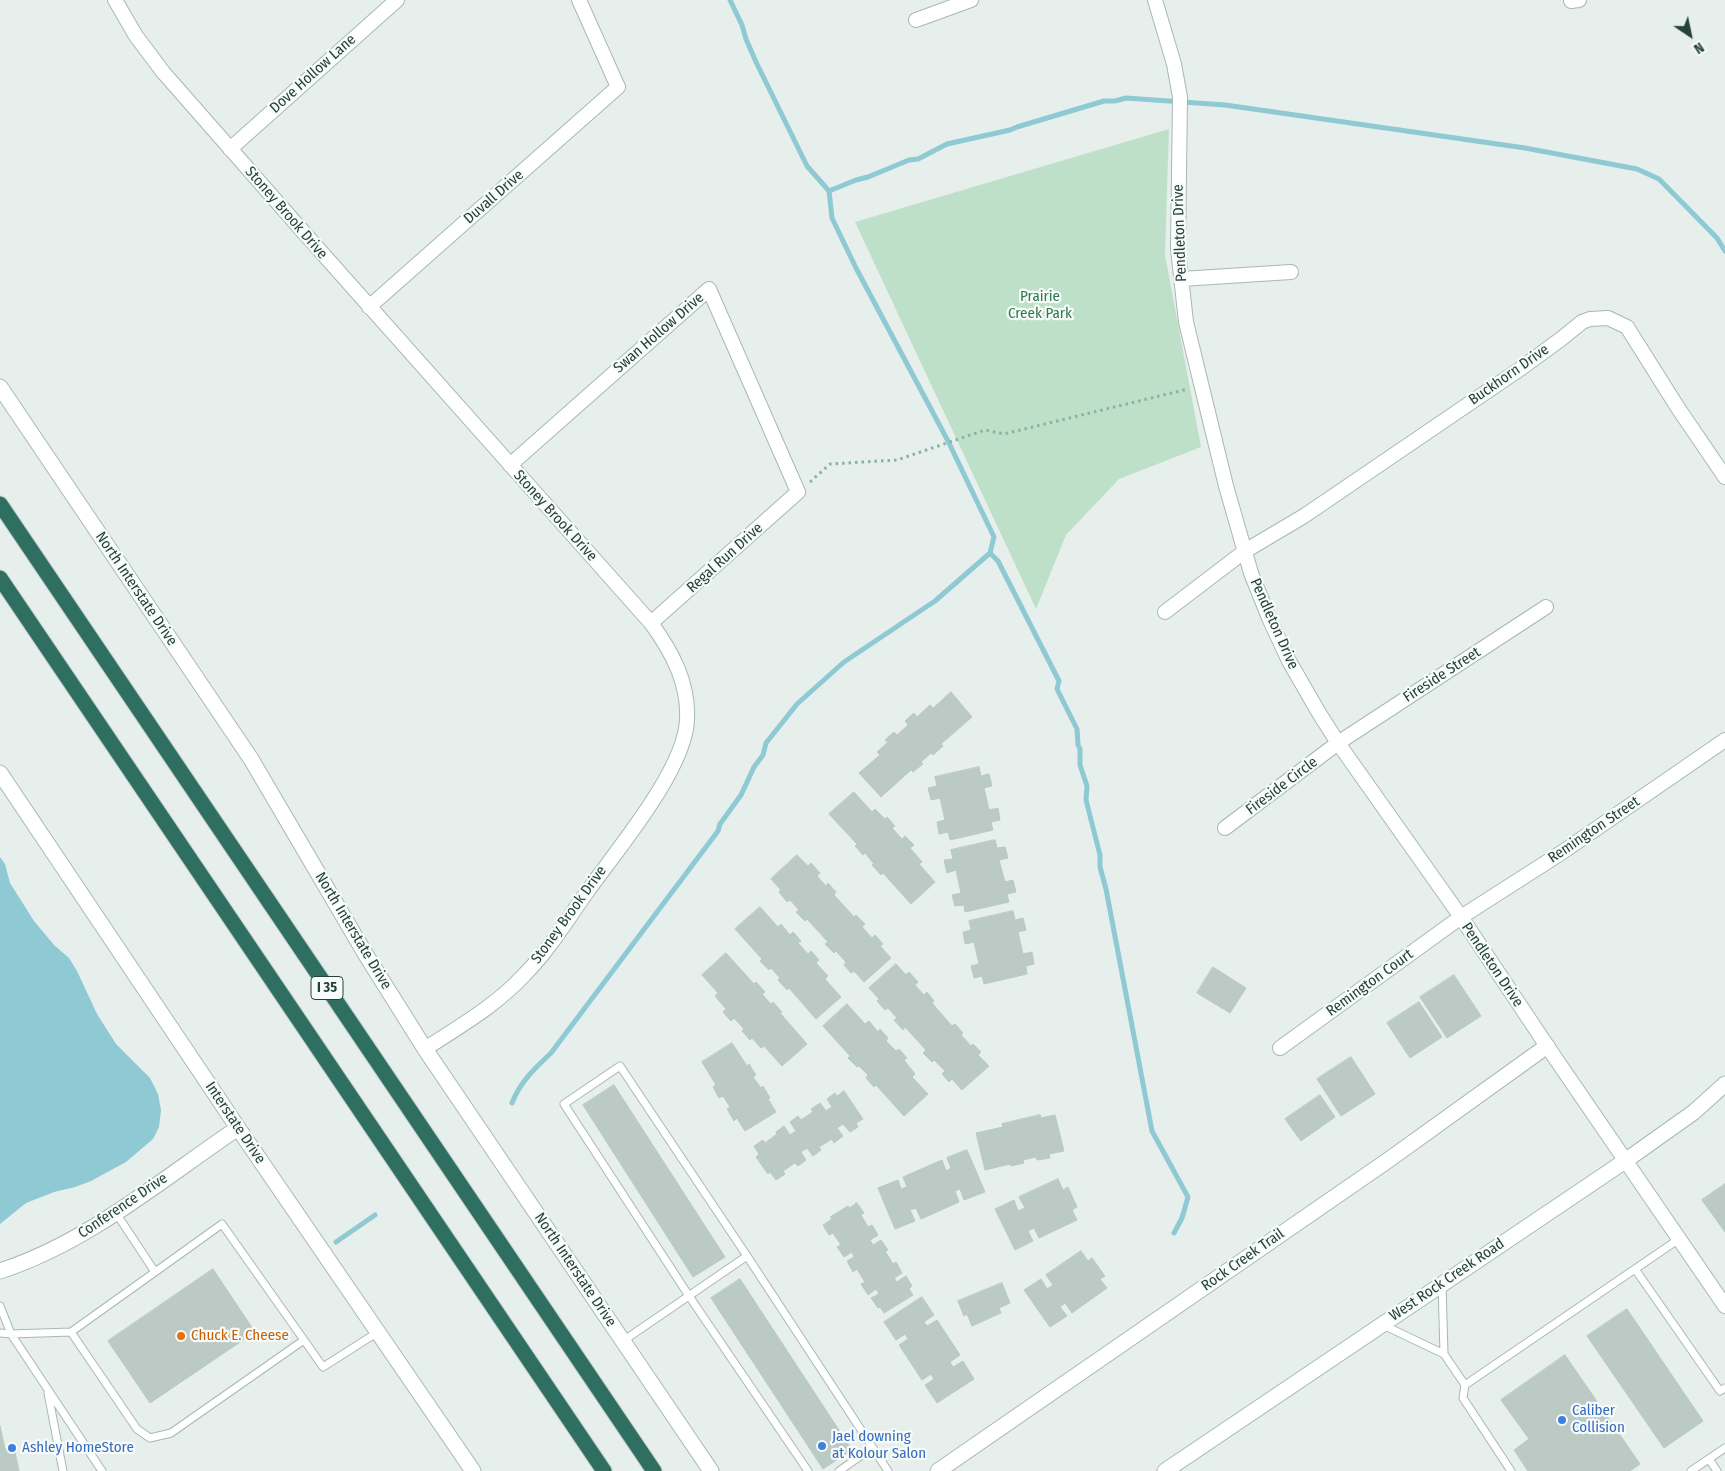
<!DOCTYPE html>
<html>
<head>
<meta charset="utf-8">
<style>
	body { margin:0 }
	#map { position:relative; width:1725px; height:1471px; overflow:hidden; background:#e6efeb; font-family:"Fira Sans Condensed",sans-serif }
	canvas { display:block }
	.north { position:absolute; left:1665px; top:10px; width:50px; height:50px; -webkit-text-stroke:4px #f7fbf9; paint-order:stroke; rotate:146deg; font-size:14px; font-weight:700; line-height:20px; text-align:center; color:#24423a }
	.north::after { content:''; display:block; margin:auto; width:18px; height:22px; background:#24423a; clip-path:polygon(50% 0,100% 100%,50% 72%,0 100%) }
</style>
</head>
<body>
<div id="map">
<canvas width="1725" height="1471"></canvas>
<div class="north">N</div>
</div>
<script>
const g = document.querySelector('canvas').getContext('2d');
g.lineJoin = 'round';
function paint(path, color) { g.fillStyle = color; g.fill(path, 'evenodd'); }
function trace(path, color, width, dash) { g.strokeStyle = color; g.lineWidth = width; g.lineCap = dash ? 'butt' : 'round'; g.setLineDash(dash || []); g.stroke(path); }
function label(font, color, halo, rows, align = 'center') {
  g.font = font + ' "Fira Sans Condensed",sans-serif'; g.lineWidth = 4.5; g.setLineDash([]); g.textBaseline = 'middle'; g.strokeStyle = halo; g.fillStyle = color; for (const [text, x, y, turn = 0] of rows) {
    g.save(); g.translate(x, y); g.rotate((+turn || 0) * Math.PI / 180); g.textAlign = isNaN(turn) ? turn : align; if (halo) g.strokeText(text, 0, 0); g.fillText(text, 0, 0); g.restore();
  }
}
const green = new Path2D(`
	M 1169,129 L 1165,255 L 1201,447 L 1119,479 L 1066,535 L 1036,609 L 855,222 Z`);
const water = new Path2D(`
	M 0,857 L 5,864 L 10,883 L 34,921 L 54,945 L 69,958 L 77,971 L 97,1014 L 116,1044 L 150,1078 L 158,1094 L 161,1110 L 159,1127 L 153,1139 L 126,1162 L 91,1181 L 75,1187 L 54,1192 L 26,1203 L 0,1224 Z`);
const stream = new Path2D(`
	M 829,191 L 856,180 L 868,177 L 909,160 L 918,159 L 947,144 L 1010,130 L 1017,127 L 1104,101 L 1115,101 L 1126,98 L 1225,105 L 1281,113 L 1525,148 L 1637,169 L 1659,179 L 1717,238 L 1725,251
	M 990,553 L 998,561 L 1059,681 L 1057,689 L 1077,729 L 1078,745 L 1080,749 L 1080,765 L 1087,786 L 1086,800 L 1100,855 L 1100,867 L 1106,889 L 1152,1131 L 1188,1197 L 1182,1218 L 1174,1233
	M 512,1103 C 520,1082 535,1068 551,1053 L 718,831 L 720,824 L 741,795 L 754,767 L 763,755 L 766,743 L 797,704 L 844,662 L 935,601 L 990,553 L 994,537 L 948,441 L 856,268 L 832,218 L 829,191 L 807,166 L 756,62 L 746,39 L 742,25 L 730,0
	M 336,1242 L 375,1215`);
const building = new Path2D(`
	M 951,692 L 972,717 L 941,744 L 943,746 L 933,755 L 931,753 L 921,762 L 923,764 L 913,772 L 911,770 L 881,797 L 859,773 L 880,755 L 877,752 L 888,742 L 885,740 L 894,732 L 897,735 L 908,725 L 905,721 L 914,713 L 917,717 L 930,705 L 933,708 Z
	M 979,767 L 981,776 L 989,774 L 992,786 L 984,788 L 989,810 L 998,808 L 1000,820 L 991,822 L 993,830 L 950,840 L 948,832 L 939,834 L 937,822 L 945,820 L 940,798 L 931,800 L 928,788 L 937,786 L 935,777 Z
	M 854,792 L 872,812 L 875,809 L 885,819 L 887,817 L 895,826 L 892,828 L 902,839 L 905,836 L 914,845 L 910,848 L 922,862 L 919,864 L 935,882 L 911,904 L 883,873 L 881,875 L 872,865 L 874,864 L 865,853 L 863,855 L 855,846 L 857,844 L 829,814 Z
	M 995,840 L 997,848 L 1005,847 L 1008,858 L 999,860 L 1005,882 L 1013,880 L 1016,892 L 1007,894 L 1009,902 L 965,912 L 964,905 L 955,906 L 952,895 L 961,893 L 956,870 L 947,873 L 944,860 L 953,859 L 951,850 Z
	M 797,855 L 808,866 L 811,863 L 820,873 L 817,876 L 826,886 L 828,883 L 836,892 L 834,895 L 854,917 L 856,915 L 865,924 L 862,927 L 872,938 L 875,935 L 883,944 L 880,946 L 891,958 L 864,982 L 854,971 L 851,973 L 844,965 L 846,962 L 836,951 L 834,953 L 825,944 L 828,942 L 807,919 L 805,921 L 796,912 L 799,910 L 790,900 L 787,902 L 779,892 L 781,890 L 771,879 Z
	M 760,907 L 778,927 L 781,924 L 790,935 L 793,932 L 801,941 L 798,943 L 808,954 L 811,951 L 819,960 L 816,963 L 828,976 L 825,979 L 841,997 L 816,1019 L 789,988 L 787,990 L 778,980 L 780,978 L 771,968 L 769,970 L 760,961 L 762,959 L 735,929 Z
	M 1013,911 L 1015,920 L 1023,918 L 1026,930 L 1018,932 L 1023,954 L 1032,952 L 1034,964 L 1026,966 L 1027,974 L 984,984 L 982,976 L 974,978 L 971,966 L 979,964 L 974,942 L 965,944 L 963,932 L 971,930 L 969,921 Z
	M 726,953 L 754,984 L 756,982 L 765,992 L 762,994 L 771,1004 L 773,1002 L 782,1012 L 780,1013 L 807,1044 L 782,1066 L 764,1046 L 761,1048 L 752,1038 L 750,1040 L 742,1031 L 744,1029 L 734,1018 L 731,1021 L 723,1012 L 726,1009 L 715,996 L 718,993 L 702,975 Z
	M 896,964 L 906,975 L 909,972 L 918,982 L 915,985 L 924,995 L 927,992 L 934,1001 L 932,1003 L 952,1026 L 955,1024 L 963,1033 L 961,1035 L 971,1046 L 973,1044 L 981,1052 L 978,1055 L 989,1066 L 962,1090 L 952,1079 L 949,1082 L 942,1074 L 945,1071 L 934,1060 L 932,1062 L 923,1053 L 926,1050 L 905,1027 L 903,1030 L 894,1020 L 897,1018 L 888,1008 L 885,1010 L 877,1001 L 879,999 L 869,988 Z
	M 1213,967 L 1246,988 L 1230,1013 L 1197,993 Z
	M 1454,975 L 1481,1016 L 1447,1038 L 1420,997 Z
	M 1419,1002 L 1442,1037 L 1410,1058 L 1387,1023 Z
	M 847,1004 L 865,1024 L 869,1021 L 878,1032 L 880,1029 L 888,1038 L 886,1041 L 896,1051 L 899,1049 L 907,1058 L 904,1060 L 915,1074 L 912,1077 L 928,1094 L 904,1116 L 876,1085 L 874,1087 L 866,1078 L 868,1075 L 859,1066 L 857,1067 L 848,1058 L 850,1056 L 823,1026 Z
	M 732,1043 L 747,1066 L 749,1064 L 756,1075 L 753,1077 L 761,1088 L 763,1086 L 770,1098 L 768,1099 L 776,1112 L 745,1131 L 737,1118 L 734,1121 L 727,1109 L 730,1107 L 723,1096 L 719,1098 L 713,1087 L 716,1085 L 702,1062 Z
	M 1351,1057 L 1375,1094 L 1341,1116 L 1317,1079 Z
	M 614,1085 L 725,1257 L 693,1277 L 583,1105 Z
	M 844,1091 L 863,1119 L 856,1123 L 858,1127 L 850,1132 L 843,1124 L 837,1128 L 843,1136 L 834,1143 L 832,1139 L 819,1147 L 821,1150 L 813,1156 L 807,1148 L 801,1152 L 806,1160 L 798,1166 L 795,1163 L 783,1171 L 785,1174 L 776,1180 L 770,1172 L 768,1174 L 756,1157 L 759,1154 L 754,1146 L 763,1140 L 765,1143 L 777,1134 L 776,1132 L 784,1126 L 790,1135 L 796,1131 L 790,1122 L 798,1116 L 801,1120 L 813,1112 L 811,1109 L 820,1103 L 826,1111 L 832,1107 L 827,1099 L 835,1093 L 837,1096 Z
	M 1320,1095 L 1335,1117 L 1301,1141 L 1285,1119 Z
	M 1040,1115 L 1041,1118 L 1055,1115 L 1064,1151 L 1049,1154 L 1050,1158 L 1037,1160 L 1036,1157 L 1023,1160 L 1024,1163 L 1011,1166 L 1010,1164 L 985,1170 L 976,1133 L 1003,1127 L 1002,1124 Z
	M 967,1150 L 985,1192 L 964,1200 L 960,1189 L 955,1191 L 959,1202 L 921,1219 L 916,1208 L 910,1210 L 915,1221 L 895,1229 L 878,1188 L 898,1180 L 901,1189 L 907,1187 L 903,1177 L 942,1160 L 946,1171 L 951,1168 L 947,1158 Z
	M 1058,1179 L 1063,1190 L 1068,1187 L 1077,1207 L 1072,1210 L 1077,1220 L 1039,1238 L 1034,1228 L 1028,1231 L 1033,1241 L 1015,1250 L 995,1209 L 1014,1200 L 1018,1211 L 1025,1208 L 1019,1197 Z
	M 1725,1184 L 1725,1232 L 1702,1200 Z
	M 857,1203 L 864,1213 L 861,1215 L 868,1227 L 872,1225 L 878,1235 L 870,1240 L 873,1245 L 881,1240 L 888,1250 L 885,1251 L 893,1264 L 896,1262 L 902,1273 L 894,1278 L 897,1282 L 906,1276 L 912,1286 L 909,1289 L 913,1295 L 884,1313 L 880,1307 L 878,1308 L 871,1298 L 879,1294 L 876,1289 L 868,1295 L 861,1284 L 865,1282 L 857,1269 L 853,1272 L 847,1261 L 854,1257 L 852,1252 L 844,1257 L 837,1247 L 841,1245 L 833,1233 L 829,1235 L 823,1225 L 832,1219 L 830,1217 L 848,1206 L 849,1208 Z
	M 1081,1251 L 1088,1261 L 1092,1258 L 1105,1276 L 1100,1279 L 1107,1288 L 1072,1313 L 1065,1303 L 1060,1307 L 1067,1316 L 1050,1327 L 1024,1290 L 1041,1279 L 1047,1289 L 1053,1285 L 1046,1275 Z
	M 213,1269 L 255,1332 L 150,1403 L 108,1341 Z
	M 740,1279 L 852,1450 L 823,1469 L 711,1298 Z
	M 1002,1283 L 1010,1303 L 999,1308 L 1001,1313 L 972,1326 L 967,1314 L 964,1316 L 958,1301 Z
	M 922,1297 L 934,1315 L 924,1322 L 927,1326 L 937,1320 L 960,1355 L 950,1362 L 953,1367 L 963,1361 L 974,1379 L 937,1403 L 925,1385 L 934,1379 L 931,1374 L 922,1380 L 899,1345 L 908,1339 L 905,1334 L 896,1340 L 884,1322 Z
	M 1627,1309 L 1703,1421 L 1664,1448 L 1587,1336 Z
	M 1565,1355 L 1640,1464 L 1630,1471 L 1528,1471 L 1514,1450 L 1529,1439 L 1501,1400 Z
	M 0,1426 L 5,1449 L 14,1448 L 19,1471 L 0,1471 Z`);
const path = new Path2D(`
	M 810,482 L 830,464 L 897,460 L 985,430 L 1004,434 L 1188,389`);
const service = new Path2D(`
	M 116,1213 L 155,1272 L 222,1224 L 323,1367 L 378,1332
	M 747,1256 L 620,1066 L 564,1104 L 689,1296 L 808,1471
	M 1635,1269 L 1720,1391 L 1725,1388
	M 1442,1284 L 1444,1354
	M 0,1306 L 11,1334 L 71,1332 L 155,1272
	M 1381,1324 L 1444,1354 L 1465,1385 L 1679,1239
	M 71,1332 L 137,1429 L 150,1438 L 171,1433 L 304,1340
	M 0,1333 L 11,1334 L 102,1471
	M 623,1341 L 747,1256 L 888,1471
	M 1465,1385 L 1463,1398 L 1511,1471
	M 48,1393 L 63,1471
	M 1709,1459 L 1717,1471
	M 839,1471 L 872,1448
	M 1691,1471 L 1725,1448`);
const minor = new Path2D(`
	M 115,0 L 136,36 L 163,72 L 299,227 L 651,623 C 672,652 689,683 687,720 C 685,770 616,851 587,892 C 567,920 549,950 525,974 C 497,1005 460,1026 425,1049
	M 1155,0 L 1174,64 L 1180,97 L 1178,249 L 1186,322 L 1226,486 L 1251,573 L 1269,618 L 1289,661 L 1319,713 L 1338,743 L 1461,917 L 1547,1046 L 1725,1306
	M 1571,1 L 1579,0
	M 916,20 L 971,0
	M 230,149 L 397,0
	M 1181,279 L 1291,272
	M 369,307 L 618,87 L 579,0
	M 510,465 L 709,289 L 798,492 L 651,623
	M 1165,612 L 1245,551 L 1304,516 L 1520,369 L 1561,339 L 1582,322 L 1590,319 L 1608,318 L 1627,327 L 1678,408 L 1725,477
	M 1225,828 L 1338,743 L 1546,607
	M 1280,1048 L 1461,917 L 1561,853 L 1725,740`);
const tertiary = new Path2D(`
	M 0,387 L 251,759 L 366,955 L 425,1049 L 711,1471
	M 0,773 L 238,1128 L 473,1471
	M 0,1271 C 89,1242 162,1179 238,1128
	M 938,1471 L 1387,1161 L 1547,1046`);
const secondary = new Path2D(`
	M 1165,1471 L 1625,1161 L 1694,1112 L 1725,1084`);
const motorway = new Path2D(`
	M 0,504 L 654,1471
	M 0,578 L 604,1471`);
const markers = [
	[181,1336,5,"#e8710a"],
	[1562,1420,5,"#3f7fe0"],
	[822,1446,5,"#3f7fe0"],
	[12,1448,5,"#3f7fe0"]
];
const shields = [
	[327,988,32]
];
const shieldNames = [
	["I 35",327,988]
];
const streetNames = [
	["Dove Hollow Lane",313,74,-42],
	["Duvall Drive",494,197,-41],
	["Stoney Brook Drive",286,213,49],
	["Pendleton Drive",1180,233,-92],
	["Swan Hollow Drive",659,333,-41],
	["Buckhorn Drive",1509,375,-35],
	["Stoney Brook Drive",555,516,48],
	["Regal Run Drive",725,558,-42],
	["North Interstate Drive",136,589,56],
	["Pendleton Drive",1274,624,66],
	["Fireside Street",1442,675,-33],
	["Fireside Circle",1282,786,-37],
	["Remington Street",1594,830,-34],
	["Stoney Brook Drive",569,915,-54],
	["North Interstate Drive",353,931,59],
	["Pendleton Drive",1492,965,56],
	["Remington Court",1370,983,-36],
	["Interstate Drive",235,1123,56],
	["Conference Drive",123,1206,-34],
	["Rock Creek Trail",1243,1260,-35],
	["North Interstate Drive",575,1270,56],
	["West Rock Creek Road",1447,1280,-34]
];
const parkNames = [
	["Prairie",1040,297],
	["Creek Park",1040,314]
];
const foodNames = [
	["Chuck E. Cheese",191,1336]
];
const shopNames = [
	["Caliber",1572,1411],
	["Collision",1572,1428],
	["Jael downing",832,1437],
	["at Kolour Salon",832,1454],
	["Ashley HomeStore",22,1448]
];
paint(green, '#bfe0c8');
paint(water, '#8ec9d4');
trace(stream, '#8ec9d4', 5);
paint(building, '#bbcac4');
trace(building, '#b8c9c2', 1);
trace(service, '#a8b8b2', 9);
trace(minor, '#a8b8b2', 16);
trace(tertiary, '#a8b8b2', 17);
trace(secondary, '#a4bbb3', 17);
trace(motorway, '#c2cac8', 17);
trace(path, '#86b3a5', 3, [2.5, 4]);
trace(service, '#fff', 7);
trace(minor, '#fff', 14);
trace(tertiary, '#fff', 15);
trace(secondary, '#fff', 15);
trace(motorway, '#2f6f62', 15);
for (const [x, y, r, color] of markers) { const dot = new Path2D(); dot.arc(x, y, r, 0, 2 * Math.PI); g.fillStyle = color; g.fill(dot); trace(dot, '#f7fbf9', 2); }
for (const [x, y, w] of shields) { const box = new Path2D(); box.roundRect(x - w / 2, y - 11.5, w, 23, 4); g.fillStyle = '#f7fbf9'; g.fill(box); trace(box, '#24423a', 1); }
label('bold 14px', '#24423a', null, shieldNames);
label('15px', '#24423a', '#f7fbf9', streetNames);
label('15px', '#2d7a4b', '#f7fbf9', parkNames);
label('15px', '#c56008', '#f7fbf9', foodNames, 'left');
label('15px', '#366cbe', '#f7fbf9', shopNames, 'left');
</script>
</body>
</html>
